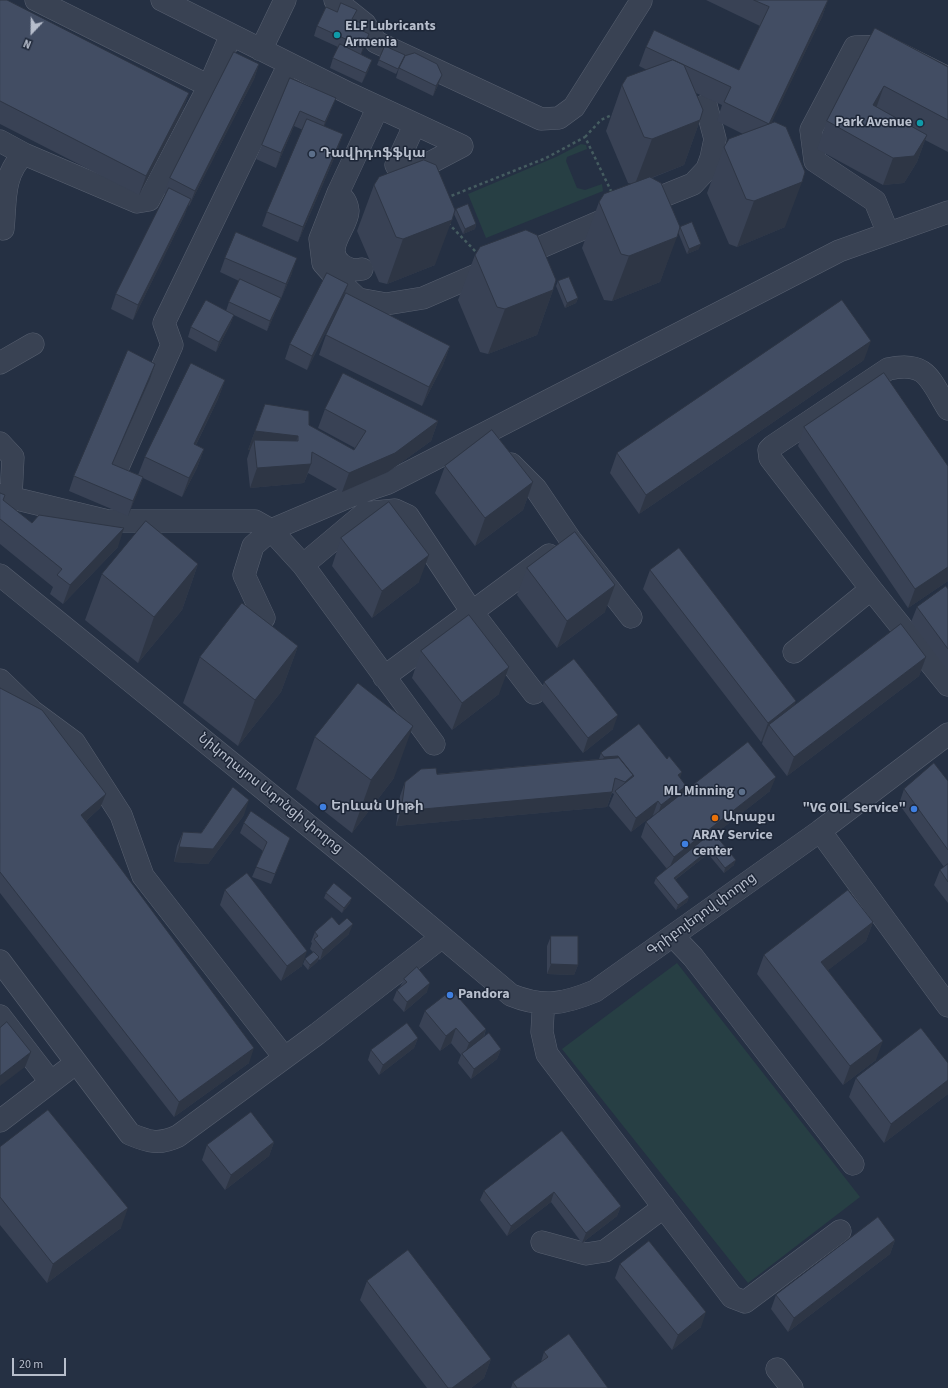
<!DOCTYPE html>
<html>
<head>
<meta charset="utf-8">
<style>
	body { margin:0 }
	#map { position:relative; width:948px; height:1388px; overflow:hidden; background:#253043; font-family:"Source Sans 3",sans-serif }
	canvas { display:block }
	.north { position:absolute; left:12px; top:12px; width:40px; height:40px; -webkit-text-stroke:3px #1e2738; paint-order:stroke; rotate:202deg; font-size:11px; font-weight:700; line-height:16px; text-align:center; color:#b7becc }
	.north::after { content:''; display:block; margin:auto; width:14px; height:18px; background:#b7becc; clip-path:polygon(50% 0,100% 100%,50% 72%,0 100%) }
	.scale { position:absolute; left:12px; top:1358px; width:54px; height:18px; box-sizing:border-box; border:2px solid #b7becc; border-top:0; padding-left:5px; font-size:12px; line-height:14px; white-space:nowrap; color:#b7becc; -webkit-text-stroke:3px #1e2738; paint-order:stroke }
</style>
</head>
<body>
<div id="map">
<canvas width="948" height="1388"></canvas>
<div class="north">N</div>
<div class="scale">20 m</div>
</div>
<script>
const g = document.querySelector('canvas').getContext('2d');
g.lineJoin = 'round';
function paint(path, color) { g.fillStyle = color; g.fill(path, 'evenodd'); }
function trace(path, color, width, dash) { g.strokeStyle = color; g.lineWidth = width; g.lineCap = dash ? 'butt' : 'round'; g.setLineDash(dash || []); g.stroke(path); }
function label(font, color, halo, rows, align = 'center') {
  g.font = font + ' "Source Sans 3","Noto Sans Armenian",sans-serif'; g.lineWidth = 3; g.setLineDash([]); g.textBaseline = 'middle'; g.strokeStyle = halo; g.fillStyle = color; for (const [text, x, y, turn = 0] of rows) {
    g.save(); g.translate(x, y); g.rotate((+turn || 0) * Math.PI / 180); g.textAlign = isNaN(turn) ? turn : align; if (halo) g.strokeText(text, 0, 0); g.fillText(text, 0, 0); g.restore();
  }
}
const green = new Path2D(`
	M 581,144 L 586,145 L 587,149 L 567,157 L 566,161 L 577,188 L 585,190 L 602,184 L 603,191 L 486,238 L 468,194 L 556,157 Z
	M 677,963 L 860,1197 L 748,1283 L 562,1049 Z`);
const path = new Path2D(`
	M 585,137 L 601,120 L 614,114
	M 446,198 L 546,158 L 585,137 L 612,193
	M 448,223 L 477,253`);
const minor = new Path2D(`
	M 36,0 L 209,86
	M 162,0 L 350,94 L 415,124 L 396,165 L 403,177 L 462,146 L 415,124
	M 335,0 L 365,24 L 376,42 L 541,119 L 559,118 L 574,107 L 641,1
	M 261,50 L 285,0
	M 378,107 L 338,193 L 320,239 L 323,263 L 339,281 L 358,299 L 386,304 L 423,298 L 599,222 L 693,184 L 707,169 L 711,158 L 715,139 L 706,105
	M 0,141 L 24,154 C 2,175 6,202 3,229
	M 24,154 L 137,202 L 149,200 L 209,86 L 231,35
	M 338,193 C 344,199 347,202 348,211 C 348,227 321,250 342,265 C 348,269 353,271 362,269
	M 888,233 L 875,201 L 815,161 L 811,130 L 855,47 L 884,46 L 948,78
	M 0,363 L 33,344
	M 948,409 C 930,380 927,360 888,369 L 773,446 L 769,450 L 770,458 L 871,589 L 948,685
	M 0,443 L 13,457 L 11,497
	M 511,464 L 536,489 L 570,539 L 631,617
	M 118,467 L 172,345 L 164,323 L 289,64
	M 0,495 L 108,521 L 255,521 L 271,530 L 358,493 L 388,483 L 750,297 L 839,251 L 948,212
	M 303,565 L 365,513 L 395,510 L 408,516 L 472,612 L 534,693
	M 0,575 L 352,861 L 511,995 C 543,1008 564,1004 595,991 L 820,831 L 948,734
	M 264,618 L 244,575 L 253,546 L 271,530 L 303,565 L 434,744
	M 794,652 L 871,589
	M 384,677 L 549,555
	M 0,680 L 32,711 L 74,742 L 121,815 L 143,876 L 284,1057
	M 820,831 L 948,1006
	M 673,936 L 693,957 L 853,1164
	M 0,961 L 130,1134 C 149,1142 159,1145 178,1136 L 317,1034 L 442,937
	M 543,1013 L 542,1032 L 547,1054 L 732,1297 L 745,1302 L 840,1231
	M 0,1016 L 50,1081
	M 0,1121 L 76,1063
	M 542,1242 L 586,1254 L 605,1251 L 664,1207
	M 777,1369 L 792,1388`);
const wall = new Path2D(`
	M 0,0 L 189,93 L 182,112 L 139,195 L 0,124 Z
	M 706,0 L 828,0 L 822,17 L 771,123 L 785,227 L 737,247 L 729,244 L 707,193 L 724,147 L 743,134 L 717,121 L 722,105 L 696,93 L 700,120 L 684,165 L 652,178 L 680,227 L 699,249 L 687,254 L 678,232 L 660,282 L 612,301 L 604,300 L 582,248 L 599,202 L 632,184 L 628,183 L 606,131 L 622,85 L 647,70 L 639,66 L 646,47 L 739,70 L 760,26 Z
	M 353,20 L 361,31 L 369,34 L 361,54 L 369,69 L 362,83 L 330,68 L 333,58 L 338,47 L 314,36 L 317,26 Z
	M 875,28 L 948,67 L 948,152 L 925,140 L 917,162 L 904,183 L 883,185 L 817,149 L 827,121 Z
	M 405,55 L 396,74 L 377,65 L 379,60 Z
	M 259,64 L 254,79 L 189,206 L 188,205 L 185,214 L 133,320 L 111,309 L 116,294 L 166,194 L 164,193 L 170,178 Z
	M 399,68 L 442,75 L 438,85 L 433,96 L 396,78 Z
	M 290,78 L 330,113 L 324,126 L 338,149 L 298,242 L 262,226 L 267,212 L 303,130 L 294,126 L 276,168 L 256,159 L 262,145 Z
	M 374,185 L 435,265 L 387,284 L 379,282 L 357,231 Z
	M 456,209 L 476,224 L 475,229 L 463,234 L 454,214 Z
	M 475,255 L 553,290 L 537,335 L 488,354 L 480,352 L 458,300 Z
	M 225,258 L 292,273 L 277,308 L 267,331 L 234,315 L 230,325 L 216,352 L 188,337 L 191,327 L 226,311 L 229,302 L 239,281 L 220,272 Z
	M 558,281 L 578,298 L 576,303 L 565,308 L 556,286 Z
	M 348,284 L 344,297 L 450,346 L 443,365 L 422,406 L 319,355 L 326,335 L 341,302 L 307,370 L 285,359 L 290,344 Z
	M 864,360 L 639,514 L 610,473 L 617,453 Z
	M 155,364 L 150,379 L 113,464 L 138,475 L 145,457 L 225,380 L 218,399 L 196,445 L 204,449 L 197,468 L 182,497 L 143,478 L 128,516 L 69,491 L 74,476 Z
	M 265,404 L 309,425 L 354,450 L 355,448 L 318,428 L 325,409 L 438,421 L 431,441 L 388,472 L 342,492 L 308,473 L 304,483 L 250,488 L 247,459 L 250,450 L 248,450 Z
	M 804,427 L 948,581 L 908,608 L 798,446 Z
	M 445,466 L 533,482 L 523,510 L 475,546 L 435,493 Z
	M 0,493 L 3,500 L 32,523 L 118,547 L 63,604 L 50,594 L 53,587 L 0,544 Z
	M 341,538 L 419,582 L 372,618 L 332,566 Z
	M 198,564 L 182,610 L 138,663 L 85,620 L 102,574 Z
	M 527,568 L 605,612 L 557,648 L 517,595 Z
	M 650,570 L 794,705 L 926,657 L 919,676 L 787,776 L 762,744 L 763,740 L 761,742 L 643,589 Z
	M 948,589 L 948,671 L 911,622 L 917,607 Z
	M 298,646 L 281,692 L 238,746 L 183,703 L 200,657 Z
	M 421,651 L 499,694 L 452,730 L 412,678 Z
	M 544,682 L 613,729 L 583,753 L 539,697 Z
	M 0,688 L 106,794 L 100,808 L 86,821 L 249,1063 L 174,1117 L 0,893 Z
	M 639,724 L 680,778 L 684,793 L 770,791 L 715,834 L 734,865 L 724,873 L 708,854 L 675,880 L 689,897 L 687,902 L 676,910 L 654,883 L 656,878 L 667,869 L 641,837 L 646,822 L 654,817 L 653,815 L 631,832 L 609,806 L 614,794 L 612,793 L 607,807 L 396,826 L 400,796 L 405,782 L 437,774 L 599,759 L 601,753 Z
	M 315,737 L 394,778 L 352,833 L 296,789 Z
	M 948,781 L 948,903 L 934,885 L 940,870 L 944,867 L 899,804 L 904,789 Z
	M 244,815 L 208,864 L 174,862 L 177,846 L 183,832 L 201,833 Z
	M 244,823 L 286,848 L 271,884 L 252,877 L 263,851 L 240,833 Z
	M 225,890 L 302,966 L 281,981 L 220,905 Z
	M 326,893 L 350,903 L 342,913 L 324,898 Z
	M 873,922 L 866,941 L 828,970 L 876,1060 L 843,1085 L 757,974 L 764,955 Z
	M 339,925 L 349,934 L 320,960 L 319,959 L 317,962 L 308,970 L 303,964 L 305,959 L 313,952 L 310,949 L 312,943 L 311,942 L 315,932 Z
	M 551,936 L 578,965 L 574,975 L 547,974 L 547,946 Z
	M 404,979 L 427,992 L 404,1012 L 393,1000 L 397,990 L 400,987 Z
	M 425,1011 L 486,1029 L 484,1037 L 501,1049 L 497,1059 L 471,1079 L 458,1063 L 461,1055 L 451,1043 L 440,1051 L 419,1026 Z
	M 418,1038 L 414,1048 L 379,1075 L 368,1060 L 371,1050 Z
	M 948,1063 L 948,1094 L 884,1143 L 849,1097 L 856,1078 Z
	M 562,1131 L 621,1206 L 617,1216 L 582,1243 L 551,1202 L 507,1236 L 480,1200 L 484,1191 Z
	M 274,1142 L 269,1156 L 225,1190 L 202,1160 L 207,1145 Z
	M 0,1147 L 121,1228 L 47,1283 L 0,1225 Z
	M 895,1240 L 890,1254 L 788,1332 L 771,1309 L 776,1295 Z
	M 620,1264 L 701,1327 L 672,1350 L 615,1278 Z
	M 367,1281 L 491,1359 L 484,1378 L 471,1388 L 427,1388 L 360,1300 Z
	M 544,1352 L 608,1388 L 511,1388 L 513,1382 L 541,1362 Z`);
const shadedWall = new Path2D(`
	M 828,0 L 822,17 L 762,143 L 769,124 Z
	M 369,34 L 366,44 L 360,57 L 363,47 Z
	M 372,60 L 369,69 L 362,83 L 366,73 Z
	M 259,64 L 254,79 L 189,206 L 195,191 Z
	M 442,75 L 438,85 L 433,96 L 436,86 Z
	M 884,86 L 874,114 L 873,105 Z
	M 189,93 L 182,112 L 139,195 L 146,176 Z
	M 336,98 L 330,113 L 320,137 L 325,122 Z
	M 300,111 L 294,126 L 276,168 L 281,153 Z
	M 700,120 L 684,165 L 635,184 L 652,139 Z
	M 343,134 L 338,149 L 298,242 L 303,227 Z
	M 927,135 L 917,162 L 904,183 L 883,185 L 893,158 Z
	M 802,182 L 785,227 L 737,247 L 754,201 Z
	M 191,199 L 185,214 L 133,320 L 138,305 Z
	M 452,220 L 435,265 L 387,284 L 403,239 Z
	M 476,224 L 475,229 L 463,234 L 465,229 Z
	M 677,237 L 660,282 L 612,301 L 629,256 Z
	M 701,244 L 699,249 L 687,254 L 689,249 Z
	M 297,258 L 292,273 L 281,298 L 286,284 Z
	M 348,284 L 343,298 L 307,370 L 312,356 Z
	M 553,290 L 537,335 L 488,354 L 505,309 Z
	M 281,298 L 277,308 L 267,331 L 270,321 Z
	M 578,298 L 576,303 L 565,308 L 567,303 Z
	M 234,315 L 230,325 L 216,352 L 219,342 Z
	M 871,341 L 864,360 L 639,514 L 646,495 Z
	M 450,346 L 443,365 L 422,406 L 429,387 Z
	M 155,364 L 150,379 L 106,478 L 112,464 Z
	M 225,380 L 218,399 L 187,463 L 194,444 Z
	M 438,421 L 431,441 L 388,472 L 342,492 L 349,473 Z
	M 255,431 L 298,436 L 291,456 L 254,440 L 250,450 L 248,450 Z
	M 204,449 L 197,468 L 182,497 L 189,478 Z
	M 311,464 L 304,483 L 250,488 L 257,468 Z
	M 143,477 L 138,492 L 128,516 L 133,501 Z
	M 533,482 L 523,510 L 475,546 L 485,518 Z
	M 124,528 L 118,547 L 63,604 L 70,585 Z
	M 429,555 L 419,582 L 372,618 L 382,591 Z
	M 198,564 L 182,610 L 138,663 L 154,617 Z
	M 948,567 L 948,581 L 908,608 L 915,589 Z
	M 615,585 L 605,612 L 557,648 L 567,621 Z
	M 298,646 L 281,692 L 238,746 L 255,700 Z
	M 926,657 L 919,676 L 787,776 L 794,757 Z
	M 509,667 L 499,694 L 452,730 L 462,703 Z
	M 796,701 L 789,721 L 769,725 L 763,740 L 761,742 L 768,723 Z
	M 618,715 L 613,729 L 583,753 L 588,738 Z
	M 413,726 L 394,778 L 352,833 L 371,780 Z
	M 618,756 L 613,770 L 598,772 L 604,757 Z
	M 682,772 L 677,787 L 678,775 Z
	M 633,775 L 627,790 L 620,796 L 625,782 Z
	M 776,777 L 770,791 L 668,871 L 674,857 Z
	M 686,786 L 681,800 L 656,820 L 661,805 Z
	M 612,792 L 607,807 L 396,826 L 401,811 Z
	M 106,794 L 100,808 L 76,830 L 81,815 Z
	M 249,800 L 244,815 L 208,864 L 174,862 L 179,847 Z
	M 658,801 L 653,815 L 631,832 L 636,818 Z
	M 710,849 L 708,854 L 672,882 L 674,878 Z
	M 736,860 L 734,865 L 724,873 L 725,868 Z
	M 689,897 L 687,902 L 676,910 L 678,905 Z
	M 352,898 L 350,903 L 342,913 L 344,908 Z
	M 873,922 L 866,941 L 814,981 L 821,962 Z
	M 353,924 L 349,934 L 320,960 L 323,950 Z
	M 307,951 L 302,966 L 281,981 L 287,966 Z
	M 319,957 L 317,962 L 308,970 L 310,965 Z
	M 551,964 L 578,965 L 574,975 L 547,974 Z
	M 430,983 L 427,992 L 404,1012 L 407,1002 Z
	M 456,1028 L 451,1043 L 440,1051 L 446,1036 Z
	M 486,1029 L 481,1044 L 464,1056 L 469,1043 Z
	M 418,1038 L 414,1048 L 379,1075 L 383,1065 Z
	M 883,1041 L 876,1060 L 843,1085 L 850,1066 Z
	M 254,1048 L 249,1063 L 174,1117 L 179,1102 Z
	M 501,1049 L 497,1059 L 471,1079 L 474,1069 Z
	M 31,1052 L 25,1067 L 0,1086 L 0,1076 Z
	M 948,1080 L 948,1094 L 884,1143 L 891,1124 Z
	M 274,1142 L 269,1156 L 225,1190 L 231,1175 Z
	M 554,1192 L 551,1202 L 507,1236 L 511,1226 Z
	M 621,1206 L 617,1216 L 582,1243 L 586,1233 Z
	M 128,1208 L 121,1228 L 47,1283 L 53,1264 Z
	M 895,1240 L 890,1254 L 788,1332 L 794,1318 Z
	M 706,1312 L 701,1327 L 672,1350 L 678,1335 Z
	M 491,1359 L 484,1378 L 471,1388 L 452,1388 Z`);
const building = new Path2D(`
	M 0,0 L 7,0 L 189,93 L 146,176 L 0,101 Z
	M 754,0 L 828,0 L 769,124 L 724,102 L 731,87 L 646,47 L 654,30 L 739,70 L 769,7 Z
	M 341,3 L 357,10 L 352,19 L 363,24 L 361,30 L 369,34 L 363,47 L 317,26 L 326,7 L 337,12 Z
	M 875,28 L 948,67 L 948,120 L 884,86 L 873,105 L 927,135 L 914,156 L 893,158 L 827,121 Z
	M 340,44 L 372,60 L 366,73 L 333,58 Z
	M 385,46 L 405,55 L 398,69 L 379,60 Z
	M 234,52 L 259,64 L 195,191 L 170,178 Z
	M 415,53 L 437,64 L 442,75 L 436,86 L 399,68 L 405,56 Z
	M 673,60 L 684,65 L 703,110 L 700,120 L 652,139 L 644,137 L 622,85 L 627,77 Z
	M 290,78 L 336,98 L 325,122 L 300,111 L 281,153 L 262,145 Z
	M 307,119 L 343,134 L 303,227 L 267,212 Z
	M 775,122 L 786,127 L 805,172 L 802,182 L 754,201 L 746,199 L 724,147 L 729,139 Z
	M 424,160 L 436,165 L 455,210 L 452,220 L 403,239 L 396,237 L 374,185 L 379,177 Z
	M 650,177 L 661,183 L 680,227 L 677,237 L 629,256 L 621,254 L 599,202 L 604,194 Z
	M 169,188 L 191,199 L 138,305 L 116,294 Z
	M 468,204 L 476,224 L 465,229 L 456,209 Z
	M 692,222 L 701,244 L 689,249 L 680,227 Z
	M 526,230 L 537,235 L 556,280 L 553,290 L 505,309 L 497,307 L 475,255 L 480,247 Z
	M 236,232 L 297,258 L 286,284 L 225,258 Z
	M 327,273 L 348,284 L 312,356 L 290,344 Z
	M 569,277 L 578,298 L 567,303 L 558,281 Z
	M 240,279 L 281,298 L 270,321 L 229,302 Z
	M 346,293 L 450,346 L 429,387 L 326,335 Z
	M 206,300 L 234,315 L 219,342 L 191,327 Z
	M 842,300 L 871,341 L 646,495 L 617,453 Z
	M 128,350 L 155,364 L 112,464 L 143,477 L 133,501 L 74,476 Z
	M 191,363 L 225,380 L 194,444 L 204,449 L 189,478 L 145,457 Z
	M 343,373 L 438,421 L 395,453 L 349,473 L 312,452 L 311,464 L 257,468 L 254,440 L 298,441 L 298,436 L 255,431 L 265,404 L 309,411 L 309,425 L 354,450 L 366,431 L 325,409 Z
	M 884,373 L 948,466 L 948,567 L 915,589 L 804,427 Z
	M 492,430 L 533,482 L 485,518 L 445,466 Z
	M 0,493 L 5,495 L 3,500 L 32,523 L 39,515 L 124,528 L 70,585 L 57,575 L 62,569 L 0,519 Z
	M 389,502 L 429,555 L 382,591 L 341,538 Z
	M 146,521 L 198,564 L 154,617 L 102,574 Z
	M 575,532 L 615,585 L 567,621 L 527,568 Z
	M 679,548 L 796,701 L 768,723 L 650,570 Z
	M 946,586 L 948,589 L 948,649 L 917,607 Z
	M 242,603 L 298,646 L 255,700 L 200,657 Z
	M 469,615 L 509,667 L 462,703 L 421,651 Z
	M 901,624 L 926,657 L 794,757 L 769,725 Z
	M 574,659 L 618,715 L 588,738 L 544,682 Z
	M 358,683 L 413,726 L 371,780 L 315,737 Z
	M 0,688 L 42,710 L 106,794 L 81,815 L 254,1048 L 179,1102 L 0,872 Z
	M 639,724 L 667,759 L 669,756 L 682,772 L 678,775 L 686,786 L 661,805 L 658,801 L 636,818 L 615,791 L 634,776 L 618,756 L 604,757 L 601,753 Z
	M 748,742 L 776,777 L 674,857 L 646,822 Z
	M 619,758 L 633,775 L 625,782 L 615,778 L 612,792 L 401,811 L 405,782 L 421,769 L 436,768 L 437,774 Z
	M 934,763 L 948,781 L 948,850 L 904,789 Z
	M 233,787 L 249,800 L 213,849 L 179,847 L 183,832 L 201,833 Z
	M 251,811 L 290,838 L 275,874 L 256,867 L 267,842 L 244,823 Z
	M 713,832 L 736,860 L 725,868 L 710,849 L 674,878 L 689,897 L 678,905 L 656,878 Z
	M 948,864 L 948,882 L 940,870 Z
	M 247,873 L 307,951 L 287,966 L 225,890 Z
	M 334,883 L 352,898 L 344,908 L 326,893 Z
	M 848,890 L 873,922 L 821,962 L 883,1041 L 850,1066 L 764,955 Z
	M 332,917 L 339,925 L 347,918 L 353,924 L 323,950 L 314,939 L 318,936 L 315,932 Z
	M 551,936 L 578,936 L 578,965 L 551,964 Z
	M 314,952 L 319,957 L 310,965 L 305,959 Z
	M 417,967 L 430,983 L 407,1002 L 397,990 L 407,982 L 404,979 Z
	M 452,990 L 486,1029 L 469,1043 L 456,1028 L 446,1036 L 425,1011 Z
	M 7,1022 L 31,1052 L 0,1076 L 0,1028 Z
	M 407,1023 L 418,1038 L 383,1065 L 371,1050 Z
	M 921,1028 L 948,1063 L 948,1080 L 891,1124 L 856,1078 Z
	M 489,1033 L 501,1049 L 474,1069 L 462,1054 Z
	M 48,1110 L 128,1208 L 53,1264 L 0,1197 L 0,1147 Z
	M 251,1112 L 274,1142 L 231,1175 L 207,1145 Z
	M 562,1131 L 621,1206 L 586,1233 L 554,1192 L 511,1226 L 484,1191 Z
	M 878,1217 L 895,1240 L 794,1318 L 776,1295 Z
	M 649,1241 L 706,1312 L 678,1335 L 620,1264 Z
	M 408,1250 L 491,1359 L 452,1388 L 448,1388 L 367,1281 Z
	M 569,1334 L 608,1388 L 517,1388 L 513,1382 L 548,1357 L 544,1352 Z`);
const markers = [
	[337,35,4,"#0f9aa8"],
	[920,123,4,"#0f9aa8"],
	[312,154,4,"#5c6f8a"],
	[742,792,4,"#5c6f8a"],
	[323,807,4,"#3f7fe0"],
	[914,809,4,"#3f7fe0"],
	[715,818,4,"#e8710a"],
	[685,844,4,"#3f7fe0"],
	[450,995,4,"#3f7fe0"]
];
const poiNames = [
	["ELF Lubricants",345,27],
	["Armenia",345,43],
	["Park Avenue",912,123,"right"],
	["Դավիդոֆֆկա",320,154],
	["ML Minning",734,792,"right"],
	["Երևան Սիթի",331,807],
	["\"VG OIL Service\"",906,809,"right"],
	["Արաքս",723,818],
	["ARAY Service",693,836],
	["center",693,852],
	["Pandora",458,995]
];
const streetNames = [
	["Նիկողայոս Ադոնցի փողոց",270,794,39],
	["Գրիբոյեդով փողոց",702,915,-36]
];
paint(green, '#273f44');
trace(minor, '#586070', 23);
trace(path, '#455c60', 2.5, [3, 3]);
trace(minor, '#394253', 22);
paint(wall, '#394255');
paint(shadedWall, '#2e3645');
paint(building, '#424d63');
trace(building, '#2e3645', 1);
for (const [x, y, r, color] of markers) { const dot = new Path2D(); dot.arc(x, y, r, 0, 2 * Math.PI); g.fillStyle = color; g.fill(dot); trace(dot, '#1e2738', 1.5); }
label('bold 14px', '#b7becc', '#1e2738', poiNames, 'left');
label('14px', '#b7becc', '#1e2738', streetNames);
</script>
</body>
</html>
